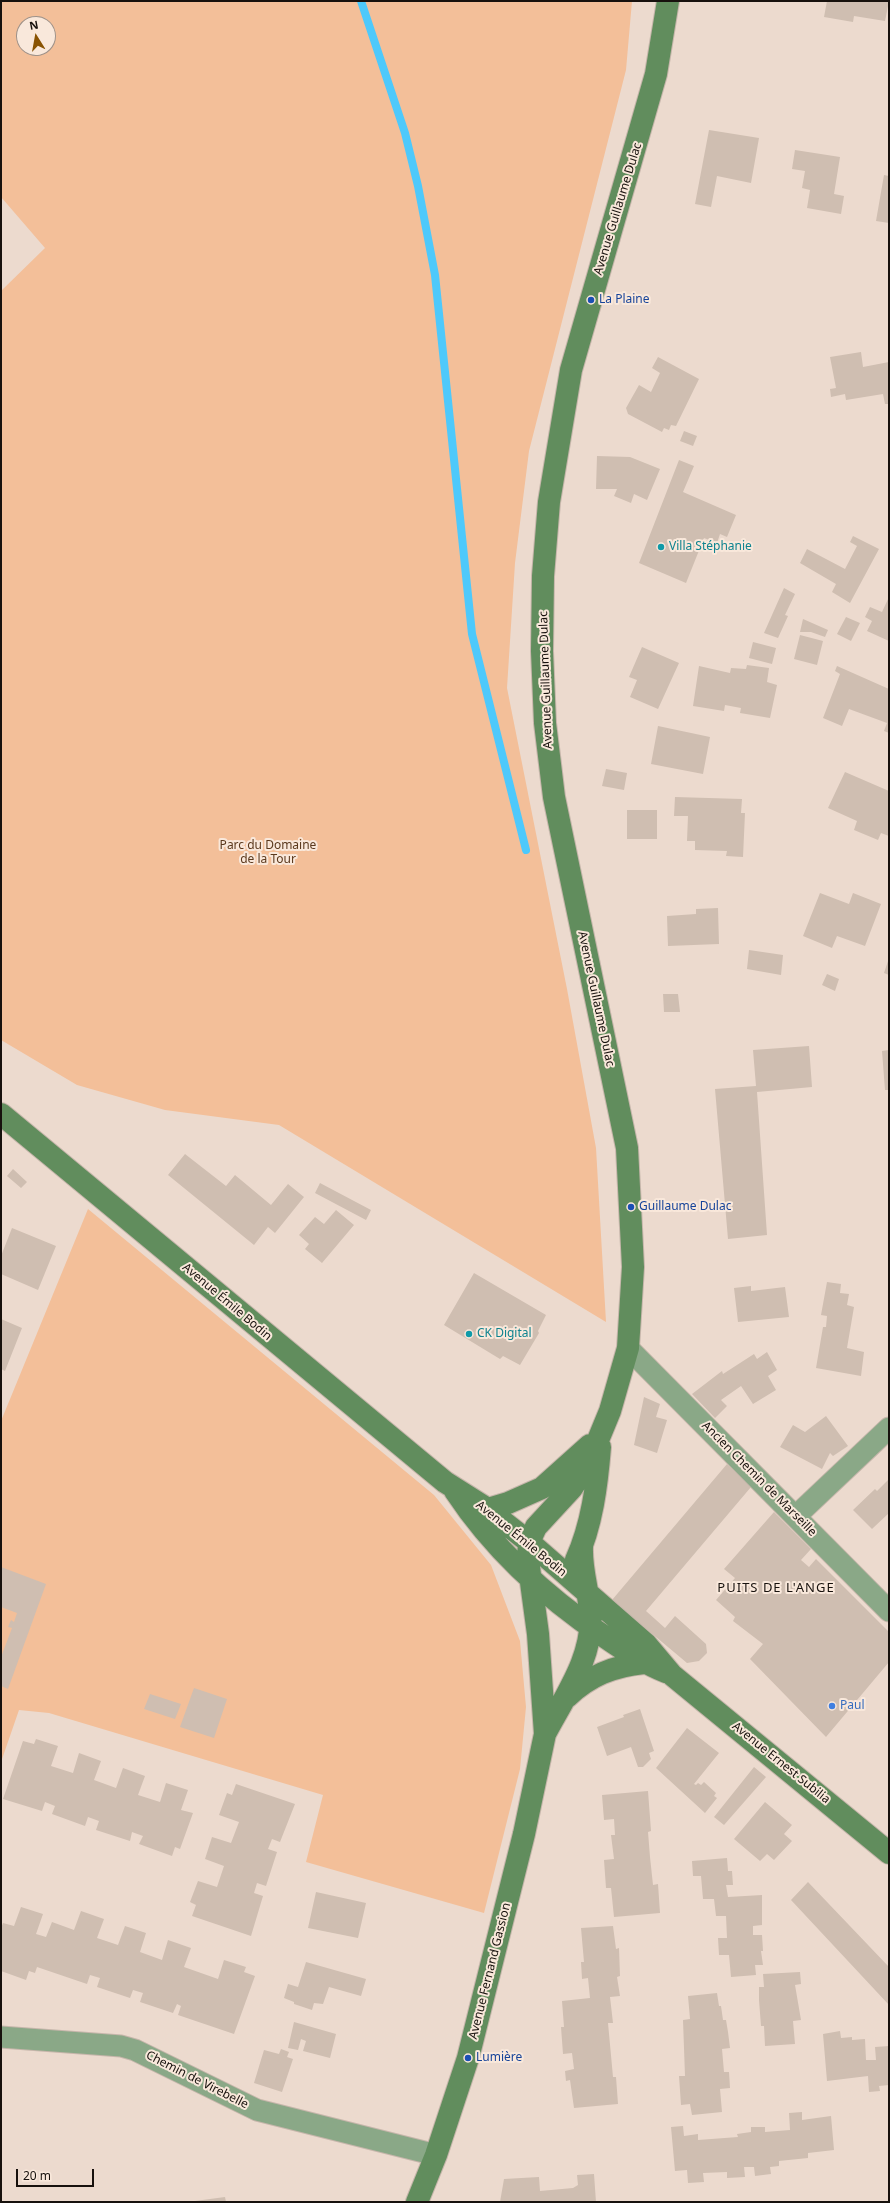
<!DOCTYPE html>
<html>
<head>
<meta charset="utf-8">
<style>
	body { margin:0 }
	#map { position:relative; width:890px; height:2203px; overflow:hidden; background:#ecdace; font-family:"Noto Sans",sans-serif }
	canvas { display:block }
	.frame { position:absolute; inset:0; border:2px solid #17110d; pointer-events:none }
	.north { position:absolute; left:16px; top:16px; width:40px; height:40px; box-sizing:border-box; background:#f9e8db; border:1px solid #9f9289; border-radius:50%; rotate:349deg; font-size:11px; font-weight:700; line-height:16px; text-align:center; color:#17110d }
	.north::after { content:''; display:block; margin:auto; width:14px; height:18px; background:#895303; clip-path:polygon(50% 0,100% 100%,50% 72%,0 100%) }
	.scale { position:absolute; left:16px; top:2169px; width:78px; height:18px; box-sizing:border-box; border:2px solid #17110d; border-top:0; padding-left:5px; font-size:12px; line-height:14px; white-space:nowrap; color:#17110d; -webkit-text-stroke:3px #f9e8db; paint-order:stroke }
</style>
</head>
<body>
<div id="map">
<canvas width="890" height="2203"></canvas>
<div class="frame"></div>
<div class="north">N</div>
<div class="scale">20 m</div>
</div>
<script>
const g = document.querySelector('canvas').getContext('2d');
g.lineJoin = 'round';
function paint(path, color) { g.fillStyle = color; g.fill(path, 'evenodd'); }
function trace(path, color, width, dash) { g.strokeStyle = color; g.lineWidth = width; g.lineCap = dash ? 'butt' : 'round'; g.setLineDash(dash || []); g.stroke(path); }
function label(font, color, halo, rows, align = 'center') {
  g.font = font + ' "Noto Sans",sans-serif'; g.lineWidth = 4; g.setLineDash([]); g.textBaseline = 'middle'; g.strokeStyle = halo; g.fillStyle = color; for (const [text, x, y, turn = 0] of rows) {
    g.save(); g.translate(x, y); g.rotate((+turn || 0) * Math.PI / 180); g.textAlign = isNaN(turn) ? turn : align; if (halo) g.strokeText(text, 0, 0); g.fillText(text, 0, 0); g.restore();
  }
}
const green = new Path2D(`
	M 1,1 L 632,1 L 626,70 L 529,451 L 515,563 L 507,688 L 567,989 L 596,1148 L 606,1322 L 279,1125 L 165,1110 L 77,1085 L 1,1040 L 1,291 L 45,248 L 1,197 ZM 24,24 L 48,24 L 48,48 L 24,48 Z
	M 88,1209 L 434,1495 L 491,1565 L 520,1641 L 526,1707 L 520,1769 L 484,1913 L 306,1862 L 323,1795 L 49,1713 L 19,1710 L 1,1762 L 1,1421 Z`);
const stream = new Path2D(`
	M 361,1 L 405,133 L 418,186 L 435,275 L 472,634 L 526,850`);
const building = new Path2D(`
	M 827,1 L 889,1 L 885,21 L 854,16 L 853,22 L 824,17 Z
	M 709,130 L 759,138 L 751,183 L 717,176 L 711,207 L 695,204 Z
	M 795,150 L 840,157 L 834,194 L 844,196 L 841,214 L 807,208 L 810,190 L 802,188 L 805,171 L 792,169 Z
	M 884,175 L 889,176 L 889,223 L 876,221 Z
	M 861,352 L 863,367 L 889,362 L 889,404 L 885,404 L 883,394 L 846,400 L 845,394 L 831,397 L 830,389 L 836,388 L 830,357 Z
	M 658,357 L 699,379 L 676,426 L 671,425 L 669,430 L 664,428 L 662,432 L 628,414 L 626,408 L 639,385 L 651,392 L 660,373 L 652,368 Z
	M 684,431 L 697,436 L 693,446 L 680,441 Z
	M 597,456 L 630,457 L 660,469 L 647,500 L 634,494 L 631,503 L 614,496 L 617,489 L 596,489 Z
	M 679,460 L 694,466 L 683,492 L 736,515 L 727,537 L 720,534 L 717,543 L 704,538 L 686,583 L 639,563 Z
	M 853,536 L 879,549 L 850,603 L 832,592 L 836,584 L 800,563 L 807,549 L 845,569 L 857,546 L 850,542 Z
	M 784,588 L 795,594 L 785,615 L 788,616 L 778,638 L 764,633 Z
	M 889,597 L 889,641 L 867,631 L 872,621 L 865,617 L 870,607 L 882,612 Z
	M 846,617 L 860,623 L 851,641 L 837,634 Z
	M 803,619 L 828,630 L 825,637 L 811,632 L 800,632 Z
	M 800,635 L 823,641 L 817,665 L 794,659 Z
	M 753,642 L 776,648 L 772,664 L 749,658 Z
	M 642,647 L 679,663 L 658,709 L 630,697 L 637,680 L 629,677 Z
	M 747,665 L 769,668 L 767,682 L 777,685 L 770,718 L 740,713 L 741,708 L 725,705 L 724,711 L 693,706 L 699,666 L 730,673 L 731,668 L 746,669 Z
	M 837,666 L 889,689 L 889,733 L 884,731 L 887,723 L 849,709 L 842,726 L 823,718 L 840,674 L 835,671 Z
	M 658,726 L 710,737 L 703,774 L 651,764 Z
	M 606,769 L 627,773 L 624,790 L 602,786 Z
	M 845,772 L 889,791 L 889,836 L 881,833 L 878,840 L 854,830 L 857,821 L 828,808 Z
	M 675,797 L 742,799 L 741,813 L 745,813 L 743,857 L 726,856 L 727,851 L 695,850 L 695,841 L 687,841 L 688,816 L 674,816 Z
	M 627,810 L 657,810 L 657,839 L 627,839 Z
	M 820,893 L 849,904 L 853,893 L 881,904 L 865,946 L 837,936 L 832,948 L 803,936 Z
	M 718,908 L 719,944 L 668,946 L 667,916 L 696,914 L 696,909 Z
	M 749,950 L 783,955 L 781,975 L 747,969 Z
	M 889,958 L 889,975 L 884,973 Z
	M 827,974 L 839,979 L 835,991 L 822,985 Z
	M 663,994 L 678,994 L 680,1012 L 664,1012 Z
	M 809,1046 L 812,1087 L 757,1092 L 767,1235 L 728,1239 L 715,1089 L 756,1086 L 753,1050 Z
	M 889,1050 L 889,1090 L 885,1090 L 882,1051 Z
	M 185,1154 L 226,1186 L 235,1175 L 271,1205 L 288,1184 L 304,1197 L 275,1233 L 268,1227 L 254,1245 L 168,1175 Z
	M 13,1169 L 27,1182 L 21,1188 L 7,1176 Z
	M 320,1183 L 371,1210 L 366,1220 L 315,1193 Z
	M 336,1210 L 354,1225 L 322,1263 L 305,1249 L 309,1244 L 299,1235 L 315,1217 L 324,1224 Z
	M 12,1228 L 56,1246 L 38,1290 L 1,1274 L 1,1256 Z
	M 474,1273 L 546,1315 L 538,1331 L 539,1333 L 520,1365 L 503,1356 L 500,1359 L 444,1325 Z
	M 827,1282 L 841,1284 L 840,1293 L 849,1294 L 847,1305 L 854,1307 L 847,1348 L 864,1352 L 861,1376 L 816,1368 L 823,1327 L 826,1327 L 827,1316 L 821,1315 Z
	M 751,1286 L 751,1291 L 785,1287 L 789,1317 L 738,1322 L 734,1288 Z
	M 1,1319 L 22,1328 L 5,1371 L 1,1369 Z
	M 767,1352 L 777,1370 L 768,1376 L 776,1390 L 753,1404 L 741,1386 L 721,1400 L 727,1406 L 715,1418 L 692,1394 L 722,1371 L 723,1374 L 754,1354 L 757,1359 Z
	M 644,1397 L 660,1404 L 656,1417 L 667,1420 L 657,1453 L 634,1445 Z
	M 826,1416 L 848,1446 L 833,1456 L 830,1453 L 822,1469 L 780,1447 L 793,1425 L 805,1432 Z
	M 727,1464 L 751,1487 L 646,1611 L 665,1628 L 675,1616 L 706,1644 L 707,1653 L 699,1661 L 687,1663 L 612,1600 Z
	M 888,1480 L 889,1513 L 872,1529 L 853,1510 L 875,1489 L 877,1491 Z
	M 774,1512 L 811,1549 L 801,1560 L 809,1567 L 816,1559 L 889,1632 L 889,1662 L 826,1737 L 750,1659 L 763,1644 L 733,1621 L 735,1617 L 716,1600 L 735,1578 L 724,1569 Z
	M 1,1567 L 46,1584 L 8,1689 L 1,1686 L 1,1657 L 12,1628 L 8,1627 L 11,1620 L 14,1622 L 17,1613 L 1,1607 Z
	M 194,1688 L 227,1699 L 214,1738 L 180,1727 Z
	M 150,1694 L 181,1704 L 175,1719 L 144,1709 Z
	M 640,1709 L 654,1751 L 649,1753 L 651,1759 L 643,1767 L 638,1767 L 631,1747 L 607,1756 L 597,1727 L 624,1717 L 623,1715 Z
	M 687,1728 L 719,1753 L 694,1784 L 696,1785 L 698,1783 L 701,1785 L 704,1782 L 716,1793 L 714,1796 L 717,1798 L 705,1813 L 656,1768 Z
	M 36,1739 L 58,1746 L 51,1766 L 73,1773 L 79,1753 L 101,1761 L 94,1780 L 116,1788 L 123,1768 L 145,1776 L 138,1795 L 160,1802 L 166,1783 L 188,1790 L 181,1810 L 193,1813 L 180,1849 L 175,1847 L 172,1856 L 139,1844 L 143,1836 L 132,1832 L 130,1841 L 96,1830 L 99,1821 L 88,1817 L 85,1826 L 52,1814 L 55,1806 L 45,1802 L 42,1811 L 3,1799 L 23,1741 L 34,1744 Z
	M 754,1767 L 766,1777 L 724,1825 L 714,1817 Z
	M 236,1784 L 295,1804 L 280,1842 L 272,1839 L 268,1849 L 277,1852 L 266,1886 L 257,1883 L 254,1893 L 263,1896 L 251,1936 L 192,1916 L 196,1905 L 190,1902 L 198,1881 L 217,1887 L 224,1866 L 205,1859 L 212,1837 L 231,1843 L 239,1822 L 219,1815 L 227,1793 L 232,1795 Z
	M 648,1791 L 651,1831 L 648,1832 L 650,1857 L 653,1885 L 658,1884 L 660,1913 L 614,1917 L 611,1888 L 606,1888 L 604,1860 L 614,1859 L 611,1835 L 615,1835 L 614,1819 L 604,1820 L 602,1795 Z
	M 765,1802 L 792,1825 L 784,1834 L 792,1841 L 774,1860 L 767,1854 L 760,1861 L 734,1839 Z
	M 727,1858 L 728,1871 L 732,1871 L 733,1885 L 726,1885 L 728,1897 L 762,1895 L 762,1925 L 753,1926 L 753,1935 L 762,1935 L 763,1951 L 761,1951 L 763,1965 L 755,1965 L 756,1975 L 731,1977 L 729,1955 L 719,1955 L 718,1938 L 727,1938 L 726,1916 L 716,1916 L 714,1899 L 703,1899 L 701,1876 L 693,1876 L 692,1861 Z
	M 808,1882 L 889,1967 L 889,2005 L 791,1900 Z
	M 316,1892 L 366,1903 L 358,1938 L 308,1928 Z
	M 21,1907 L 43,1914 L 36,1934 L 46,1937 L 52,1922 L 74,1930 L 81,1911 L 104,1919 L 97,1938 L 118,1945 L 125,1926 L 146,1933 L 140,1952 L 162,1960 L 168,1940 L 191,1948 L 184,1967 L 218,1979 L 224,1960 L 246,1967 L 244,1972 L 255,1976 L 234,2034 L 178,2015 L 181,2006 L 177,2004 L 173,2013 L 140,2002 L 143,1993 L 133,1990 L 130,1998 L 97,1987 L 100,1978 L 90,1975 L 87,1984 L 37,1967 L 35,1973 L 29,1971 L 26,1980 L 1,1971 L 1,1928 L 3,1923 L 14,1926 Z
	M 613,1926 L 616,1949 L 619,1948 L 620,1976 L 617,1977 L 620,1996 L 610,1997 L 613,2023 L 608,2023 L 613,2077 L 616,2077 L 618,2104 L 574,2108 L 570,2080 L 566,2081 L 565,2071 L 574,2069 L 572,2053 L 563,2054 L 561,2027 L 564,2027 L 562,2001 L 590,1998 L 588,1978 L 582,1979 L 581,1962 L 584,1962 L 581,1928 Z
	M 306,1962 L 366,1979 L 361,1996 L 329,1987 L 323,2004 L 314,2003 L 312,2010 L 294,2004 L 294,2002 L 284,1998 L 288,1984 L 298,1987 Z
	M 800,1972 L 801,1984 L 795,1985 L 801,2020 L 793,2021 L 795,2044 L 765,2046 L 764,2026 L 761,2026 L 759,2000 L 759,1987 L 764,1987 L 763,1974 Z
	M 717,1993 L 719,2006 L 721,2006 L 723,2020 L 726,2020 L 728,2032 L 730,2048 L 722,2049 L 724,2072 L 729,2072 L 730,2088 L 720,2089 L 722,2112 L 692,2115 L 690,2104 L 681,2105 L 679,2076 L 685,2076 L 683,2020 L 690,2019 L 688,1996 Z
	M 294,2022 L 336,2034 L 330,2058 L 303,2051 L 306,2041 L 301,2039 L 298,2050 L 288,2048 Z
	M 840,2031 L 841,2038 L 852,2037 L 852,2040 L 865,2039 L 866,2060 L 876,2060 L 875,2047 L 889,2046 L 889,2085 L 879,2086 L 880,2091 L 869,2092 L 868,2076 L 827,2081 L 823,2034 Z
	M 281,2049 L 289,2052 L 287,2057 L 293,2059 L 282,2092 L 254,2083 L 264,2050 L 279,2054 Z
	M 802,2112 L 802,2120 L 831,2116 L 834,2150 L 808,2153 L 808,2158 L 779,2161 L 779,2166 L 770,2167 L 771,2174 L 755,2176 L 754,2167 L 744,2167 L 745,2177 L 727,2178 L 727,2172 L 703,2173 L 704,2182 L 688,2183 L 687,2170 L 675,2171 L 671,2127 L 683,2126 L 684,2136 L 698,2134 L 698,2140 L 738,2137 L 737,2134 L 751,2132 L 751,2127 L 765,2127 L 765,2132 L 790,2130 L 789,2113 Z
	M 594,2174 L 596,2202 L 500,2202 L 504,2179 L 539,2177 L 540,2191 L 573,2188 L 578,2185 L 577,2175 Z
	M 225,2197 L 226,2202 L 195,2202 L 195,2201 Z`);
const street = new Path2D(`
	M 628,1348 L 889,1611
	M 796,1516 L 889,1428
	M 1,2037 L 121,2046 L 135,2050 L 257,2110 L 436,2155`);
const secondary = new Path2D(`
	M 1,1114 L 445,1482 L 483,1506 L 529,1542 L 646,1644 L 672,1675 L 889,1853
	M 455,1491 C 494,1550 547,1598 605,1637 C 625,1651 644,1663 666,1672
	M 488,1509 L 508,1503 L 542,1488 L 590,1445
	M 576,1560 C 592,1525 597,1485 600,1447
	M 567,1697 C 589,1676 613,1666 644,1663
	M 545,1734 C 565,1696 595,1655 590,1611 C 588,1589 581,1569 582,1547
	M 417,2202 L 436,2155 L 468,2058 L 524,1834 L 545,1734 L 538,1634 L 528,1560 L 529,1542 L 536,1527 L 572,1488 L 589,1462 L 610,1411 L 628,1348 L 633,1267 L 627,1148 L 554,797 L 545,723 L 542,651 L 543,576 L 549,502 L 571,370 L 656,74 L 668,1`);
const markers = [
	[591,300,4,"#1a4fb4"],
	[661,547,4,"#0f9aa8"],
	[631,1207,4,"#1a4fb4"],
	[469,1334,4,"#0f9aa8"],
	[832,1706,4,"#3f7fe0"],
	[468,2058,4,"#1a4fb4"]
];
const streetNames = [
	["Avenue Guillaume Dulac",618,209,-73],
	["Avenue Guillaume Dulac",546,680,-92],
	["Avenue Guillaume Dulac",596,999,78],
	["Avenue Émile Bodin",227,1302,40],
	["Ancien Chemin de Marseille",759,1479,45],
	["Avenue Émile Bodin",521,1539,39],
	["Avenue Ernest Subilia",781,1763,39],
	["Avenue Fernand Gassion",490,1971,-76],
	["Chemin de Virebelle",197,2080,27]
];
const transitNames = [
	["La Plaine",599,300],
	["Guillaume Dulac",639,1207],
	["Lumière",476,2058]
];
const cultureNames = [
	["Villa Stéphanie",669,547],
	["CK Digital",477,1334]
];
const parkNames = [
	["Parc du Domaine",268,846],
	["de la Tour",268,860]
];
const shopNames = [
	["Paul",840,1706]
];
const neighbourhoodNames = [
	["PUITS DE L'ANGE",776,1588]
];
paint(green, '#f3bf99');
trace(stream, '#4ec9fb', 8);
paint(building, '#cfbeb1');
trace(street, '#c6b6ab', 23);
trace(secondary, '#c6b6ab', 24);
trace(street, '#8aa887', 21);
trace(secondary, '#618d5d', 22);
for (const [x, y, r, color] of markers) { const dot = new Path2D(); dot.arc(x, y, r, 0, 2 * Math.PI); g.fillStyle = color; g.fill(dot); trace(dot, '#f9e8db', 1.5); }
label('12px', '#17110d', '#f9e8db', streetNames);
label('12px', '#164399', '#f9e8db', transitNames, 'left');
label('12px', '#0d838f', '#f9e8db', cultureNames, 'left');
label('12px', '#5b391d', '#f9e8db', parkNames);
label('12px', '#366cbe', '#f9e8db', shopNames, 'left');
g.letterSpacing = '1px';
label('13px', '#17110d', '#f9e8db', neighbourhoodNames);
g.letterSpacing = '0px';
</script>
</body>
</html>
